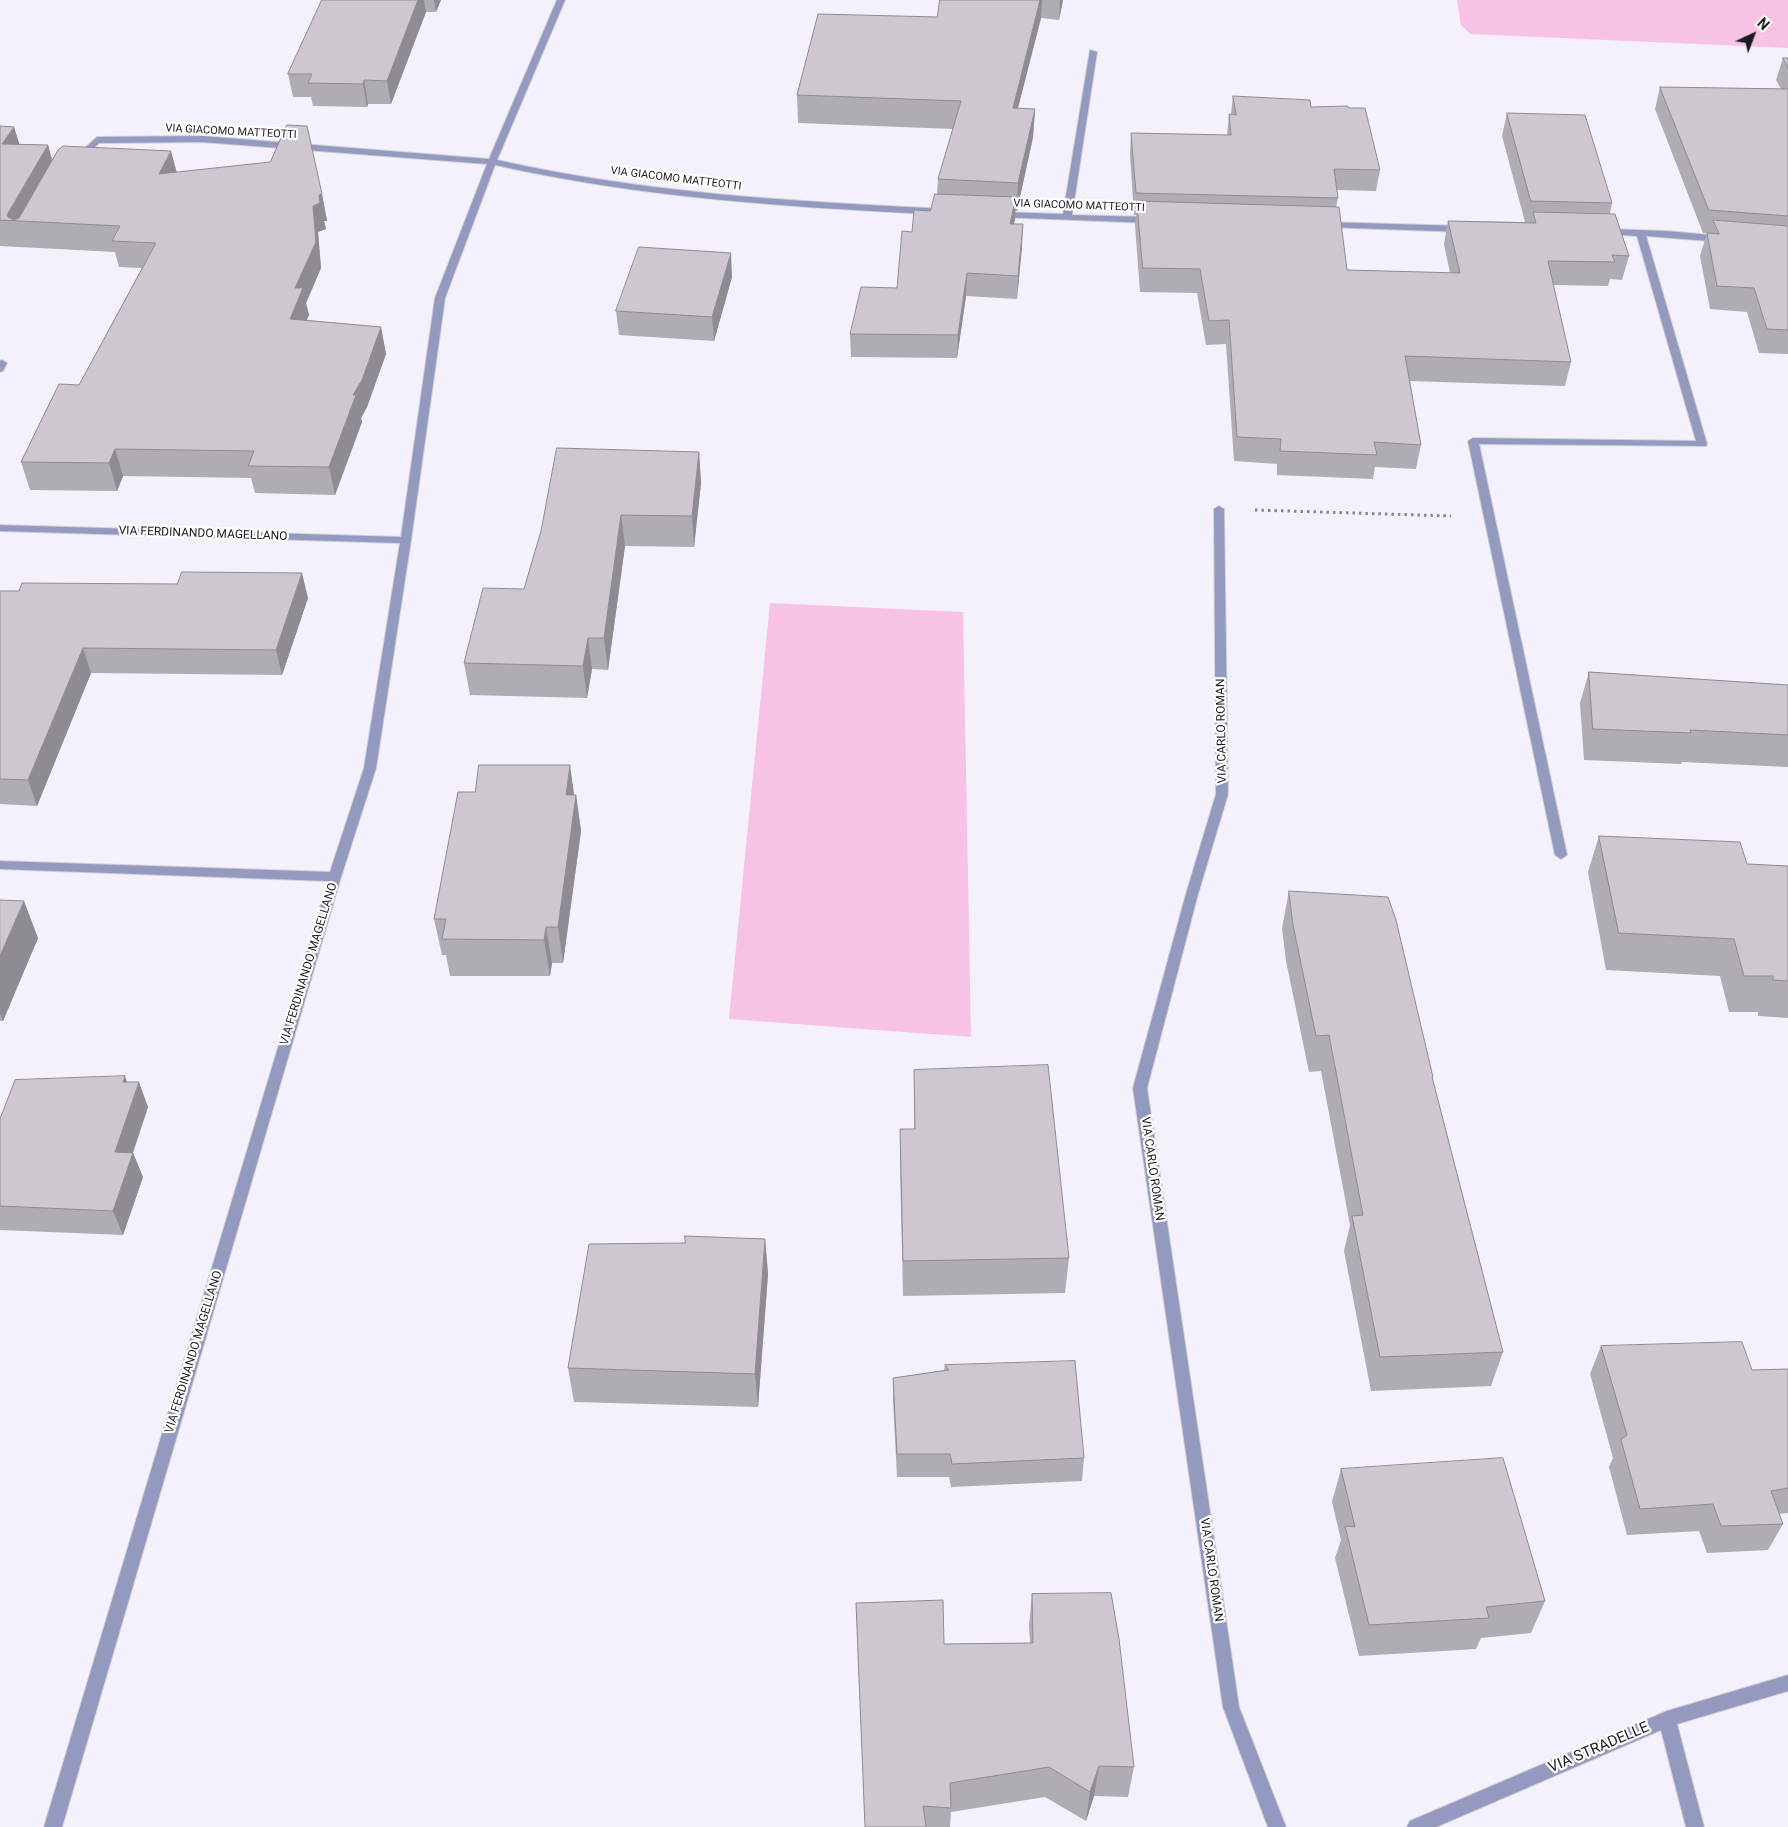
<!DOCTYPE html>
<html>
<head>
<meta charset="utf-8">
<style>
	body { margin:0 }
	#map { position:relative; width:1788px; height:1827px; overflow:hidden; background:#f4f1fc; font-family:Roboto,sans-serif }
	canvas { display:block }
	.north { position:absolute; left:1728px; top:10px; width:50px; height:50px; -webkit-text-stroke:4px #fff; paint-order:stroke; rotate:43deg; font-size:14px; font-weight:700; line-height:20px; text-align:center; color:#1c1b1f }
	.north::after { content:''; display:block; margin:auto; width:18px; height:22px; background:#1c1b1f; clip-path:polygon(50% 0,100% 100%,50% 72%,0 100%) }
</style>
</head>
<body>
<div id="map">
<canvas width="1788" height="1827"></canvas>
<div class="north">N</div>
</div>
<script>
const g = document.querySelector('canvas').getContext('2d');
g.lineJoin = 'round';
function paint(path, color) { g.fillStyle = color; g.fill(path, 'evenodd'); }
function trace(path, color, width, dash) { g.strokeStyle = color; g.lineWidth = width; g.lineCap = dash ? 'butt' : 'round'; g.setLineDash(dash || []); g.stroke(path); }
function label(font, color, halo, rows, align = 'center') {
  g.font = font + ' Roboto,sans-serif'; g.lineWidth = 4.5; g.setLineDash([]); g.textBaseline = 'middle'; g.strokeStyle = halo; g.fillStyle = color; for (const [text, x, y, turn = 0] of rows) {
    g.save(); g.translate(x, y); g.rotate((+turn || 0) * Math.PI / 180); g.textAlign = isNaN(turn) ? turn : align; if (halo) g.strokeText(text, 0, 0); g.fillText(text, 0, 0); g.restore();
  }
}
const green = new Path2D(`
	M 1457,0 L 1788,0 L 1788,48 L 1470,34 L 1461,25 Z
	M 770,603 L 963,612 L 971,1037 L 729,1019 Z`);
const path = new Path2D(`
	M 1255,510 L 1451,516`);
const street = new Path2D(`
	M 557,0 L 565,0 L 497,160 C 639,192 784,201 929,208 L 933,211 L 929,214 C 784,207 638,197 495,165 L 445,298 L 411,540 L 376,768 L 341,877 L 62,1827 L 44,1827 L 328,881 L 0,869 L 0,861 L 330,872 L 364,768 L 400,543 L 0,531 L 0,525 L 401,537 L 435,298 L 487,164 L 202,142 L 99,143 L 81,160 L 74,158 L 97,137 L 202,136 L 489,159 Z
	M 1090,50 L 1097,52 L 1072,215 L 1151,217 L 1156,220 L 1151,223 L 996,217 L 996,213 L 999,212 L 1063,214 Z
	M 1326,222 L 1464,226 L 1469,229 L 1464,232 L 1323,227 L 1321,225 Z
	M 1606,229 L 1667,231 L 1721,236 L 1726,239 L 1721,242 L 1646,236 L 1707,444 L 1706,446 L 1479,444 L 1567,855 L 1561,859 L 1555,855 L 1468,441 L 1473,438 L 1696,441 L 1637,236 L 1603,234 L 1603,230 Z
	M 2,360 L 7,363 L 3,371 L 0,372 L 0,361 Z
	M 1219,506 L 1224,509 L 1228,794 L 1198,894 L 1147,1088 L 1239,1707 L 1286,1827 L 1268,1827 L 1223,1707 L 1133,1088 L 1186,894 L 1216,794 L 1214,509 Z
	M 1788,1675 L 1788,1691 L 1677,1724 L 1704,1827 L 1686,1827 L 1661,1730 L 1436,1827 L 1407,1827 L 1410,1821 L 1667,1711 Z`);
const wall = new Path2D(`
	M 322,0 L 441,0 L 436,12 L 426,12 L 391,104 L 368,104 L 367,107 L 313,106 L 311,97 L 293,97 L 288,74 Z
	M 940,0 L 1063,0 L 1059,20 L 1041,18 L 1018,108 L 1035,109 L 1033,137 L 1017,211 L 1015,211 L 1014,224 L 1022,247 L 1017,299 L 966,296 L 957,358 L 851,357 L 850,334 L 897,288 L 912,232 L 930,211 L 937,194 L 938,179 L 953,129 L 798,123 L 797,95 L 937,17 Z
	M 1783,58 L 1788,58 L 1788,354 L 1759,353 L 1747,312 L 1710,309 L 1700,256 L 1707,233 L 1703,233 L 1655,109 L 1660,87 L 1781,89 L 1776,80 Z
	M 1233,96 L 1311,107 L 1380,170 L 1376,191 L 1337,190 L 1338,198 L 1336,207 L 1347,270 L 1450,273 L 1444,244 L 1448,221 L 1525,222 L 1502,136 L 1507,113 L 1612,203 L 1610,213 L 1629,256 L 1622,280 L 1610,279 L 1608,286 L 1553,285 L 1571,362 L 1565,386 L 1410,381 L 1421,445 L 1416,469 L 1375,467 L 1373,479 L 1277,475 L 1277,464 L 1234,461 L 1226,344 L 1206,345 L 1197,293 L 1140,292 L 1135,225 L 1136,215 L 1134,215 L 1130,155 L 1131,133 L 1227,135 L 1229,114 L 1231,114 Z
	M 0,126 L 14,127 L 19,144 L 48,145 L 52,160 L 177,172 L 322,194 L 327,221 L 324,221 L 326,229 L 318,232 L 321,268 L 306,303 L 309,315 L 306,320 L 381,327 L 386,354 L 367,407 L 361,418 L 362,422 L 335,495 L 255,493 L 251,478 L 123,476 L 117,491 L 30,490 L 21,462 L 79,385 L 142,268 L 119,267 L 115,252 L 0,246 Z
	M 732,277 L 714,341 L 619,335 L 616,311 Z
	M 699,452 L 701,483 L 694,547 L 625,546 L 608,670 L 592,669 L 587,698 L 470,695 L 464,663 L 524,589 L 541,531 Z
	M 0,591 L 308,598 L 282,675 L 91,673 L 37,806 L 0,804 Z
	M 1589,672 L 1788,685 L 1788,767 L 1682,762 L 1681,764 L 1584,760 L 1580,703 Z
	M 575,795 L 576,795 L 581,831 L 563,963 L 552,963 L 550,976 L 450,976 L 446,955 L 442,955 L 434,919 Z
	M 1599,836 L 1747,864 L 1788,866 L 1788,1018 L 1758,1016 L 1758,1012 L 1729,1012 L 1720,976 L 1606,970 L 1588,872 Z
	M 1289,891 L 1433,1077 L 1433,1080 L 1503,1352 L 1491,1386 L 1371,1391 L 1344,1251 L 1350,1225 L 1321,1071 L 1309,1072 L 1286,961 L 1282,928 Z
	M 0,900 L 38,938 L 3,1021 L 0,1021 Z
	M 914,1070 L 1069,1258 L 1065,1293 L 903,1296 L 900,1165 L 900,1129 L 914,1129 Z
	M 127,1082 L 148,1107 L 133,1153 L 143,1177 L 123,1235 L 0,1230 L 0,1119 Z
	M 765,1239 L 768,1274 L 758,1407 L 574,1402 L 568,1368 L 685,1243 Z
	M 1601,1346 L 1752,1370 L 1788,1369 L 1788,1513 L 1779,1514 L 1783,1524 L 1768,1550 L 1707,1553 L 1699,1531 L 1627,1535 L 1609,1467 L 1613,1458 L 1590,1374 Z
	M 945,1365 L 1084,1458 L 1082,1481 L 951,1487 L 949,1477 L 897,1477 L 893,1401 L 893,1378 L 944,1370 Z
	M 1341,1469 L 1545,1601 L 1531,1633 L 1481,1638 L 1476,1649 L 1359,1656 L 1335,1558 L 1341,1540 L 1332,1502 Z
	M 1032,1594 L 1134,1767 L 1128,1797 L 1094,1796 L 1086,1821 L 1045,1797 L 951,1812 L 950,1827 L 865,1827 L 856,1603 L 944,1644 L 1030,1643 L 1029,1625 Z`);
const shadedWall = new Path2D(`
	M 418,0 L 424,0 L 426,12 L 391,104 L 387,81 Z
	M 434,0 L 441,0 L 436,12 Z
	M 1040,0 L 1042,0 L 1041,18 L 1011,135 L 1013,108 Z
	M 1060,0 L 1063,0 L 1059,20 Z
	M 364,80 L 368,104 L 367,107 L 363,84 Z
	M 1035,109 L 1033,137 L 1017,211 L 1018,183 Z
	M 14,127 L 22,152 L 2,144 Z
	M 48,145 L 55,171 L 27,221 L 9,220 L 7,215 Z
	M 171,151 L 178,177 L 159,174 Z
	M 322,194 L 327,221 L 324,221 L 326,229 L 318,232 L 321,268 L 306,303 L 309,315 L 296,346 L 290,319 L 295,288 L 313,206 L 319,195 Z
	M 1016,197 L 1015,220 L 1009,247 L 1010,224 Z
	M 1023,224 L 1022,247 L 1017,299 L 1018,276 Z
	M 731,253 L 732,277 L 714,341 L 712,317 Z
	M 967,273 L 966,296 L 957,358 L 958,335 Z
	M 381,327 L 386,354 L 367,407 L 361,418 L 362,422 L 335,495 L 329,467 L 353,395 Z
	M 115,449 L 123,476 L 117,491 L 109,463 Z
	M 699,452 L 701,483 L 694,547 L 692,516 Z
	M 621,515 L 625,546 L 608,670 L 604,638 Z
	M 302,573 L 308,598 L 282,675 L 276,650 Z
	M 588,638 L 592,669 L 587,698 L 583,666 Z
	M 83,648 L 91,673 L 37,806 L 28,780 Z
	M 570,765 L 575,801 L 576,795 L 581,831 L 563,963 L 558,927 L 566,795 Z
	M 24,901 L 38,938 L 3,1021 L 0,1014 L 0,956 Z
	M 546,927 L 552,963 L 550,976 L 544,940 Z
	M 125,1076 L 133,1099 L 139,1082 L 148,1107 L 125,1176 L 115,1152 L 123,1082 Z
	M 133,1153 L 143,1177 L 123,1235 L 113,1211 Z
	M 765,1239 L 768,1274 L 758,1407 L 755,1374 Z
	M 1099,1766 L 1094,1796 L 1086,1821 L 1090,1792 Z`);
const building = new Path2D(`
	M 322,0 L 418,0 L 387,81 L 364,80 L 363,84 L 308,83 L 312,74 L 288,74 Z
	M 940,0 L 1040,0 L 1013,108 L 1035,109 L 1018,183 L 938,179 L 961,101 L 797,95 L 818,14 L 937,17 Z
	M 1783,58 L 1788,58 L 1788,68 Z
	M 1660,87 L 1788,89 L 1788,216 L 1709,210 Z
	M 1233,96 L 1310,100 L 1311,107 L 1347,106 L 1350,108 L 1365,108 L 1380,170 L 1334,169 L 1338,198 L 1136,193 L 1131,133 L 1231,135 L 1229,114 L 1236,115 Z
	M 1507,113 L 1585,115 L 1612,203 L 1531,201 Z
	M 287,125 L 307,126 L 322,194 L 319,195 L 320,203 L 313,206 L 316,242 L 295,288 L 303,288 L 290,319 L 381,327 L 362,380 L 353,395 L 356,395 L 329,467 L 248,466 L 254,451 L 115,449 L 109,463 L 21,462 L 59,384 L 79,385 L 156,243 L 112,241 L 120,226 L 0,220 L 0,126 L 14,127 L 2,144 L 48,145 L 7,215 L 8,217 L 14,220 L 19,218 L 58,150 L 63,146 L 171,151 L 159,174 L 270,162 Z
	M 935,194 L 1016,197 L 1010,224 L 1023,224 L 1018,276 L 967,273 L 958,335 L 850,334 L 861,287 L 897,288 L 902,231 L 912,232 L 914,210 L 930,211 Z
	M 1137,201 L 1339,207 L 1347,270 L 1460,273 L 1448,221 L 1536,223 L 1533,212 L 1615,214 L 1629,256 L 1612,255 L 1615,262 L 1548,261 L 1571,362 L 1405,356 L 1421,445 L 1374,442 L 1377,455 L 1280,451 L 1281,439 L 1237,437 L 1229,320 L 1209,321 L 1200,269 L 1143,268 Z
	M 1713,220 L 1788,226 L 1788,330 L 1767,329 L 1754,288 L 1717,286 L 1707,233 L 1719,234 Z
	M 639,247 L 731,253 L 712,317 L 616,311 Z
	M 557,448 L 699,452 L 692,516 L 621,515 L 604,638 L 588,638 L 583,666 L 464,663 L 483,588 L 524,589 L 541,531 Z
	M 182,572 L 302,573 L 276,650 L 83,648 L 28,780 L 0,779 L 0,591 L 19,591 L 22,583 L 177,584 Z
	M 1589,672 L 1788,685 L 1788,735 L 1690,730 L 1691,733 L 1593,729 Z
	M 479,765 L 570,765 L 566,795 L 576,795 L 558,927 L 546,927 L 544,940 L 442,939 L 446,919 L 434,919 L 458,792 L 475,792 Z
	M 1599,836 L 1740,842 L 1747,864 L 1788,866 L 1788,981 L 1773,980 L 1773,976 L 1744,976 L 1734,939 L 1619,933 Z
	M 1289,891 L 1388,897 L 1396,920 L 1433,1077 L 1432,1077 L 1503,1352 L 1380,1357 L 1352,1216 L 1363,1215 L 1329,1035 L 1316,1036 L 1293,925 Z
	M 0,900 L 24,901 L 0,956 Z
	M 1048,1065 L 1069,1258 L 903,1261 L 900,1129 L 915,1129 L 914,1070 Z
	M 125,1076 L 123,1082 L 139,1082 L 115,1152 L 133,1153 L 113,1211 L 0,1206 L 0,1119 L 15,1080 Z
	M 685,1236 L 765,1239 L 755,1374 L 568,1368 L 589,1244 L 685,1243 Z
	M 1742,1342 L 1752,1370 L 1788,1369 L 1788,1488 L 1771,1491 L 1783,1524 L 1721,1526 L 1713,1504 L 1640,1509 L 1621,1440 L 1627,1435 L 1601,1346 Z
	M 1075,1361 L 1084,1458 L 952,1464 L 950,1454 L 897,1454 L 893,1378 L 949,1370 L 945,1365 Z
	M 1503,1458 L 1545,1601 L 1486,1607 L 1489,1618 L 1369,1625 L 1345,1526 L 1355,1527 L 1341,1469 Z
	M 1111,1593 L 1119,1639 L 1134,1767 L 1099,1766 L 1090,1792 L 1049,1767 L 950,1783 L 951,1808 L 923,1806 L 926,1827 L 865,1827 L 856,1603 L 943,1600 L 944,1644 L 1033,1643 L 1032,1594 Z`);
const farStreetnames = [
	["VIA GIACOMO MATTEOTTI",231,132,3],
	["VIA GIACOMO MATTEOTTI",676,179,7],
	["VIA GIACOMO MATTEOTTI",1079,206,2]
];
const streetNames = [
	["VIA FERDINANDO MAGELLANO",203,534,2],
	["VIA CARLO ROMAN",1222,731,-91],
	["VIA FERDINANDO MAGELLANO",309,964,-73],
	["VIA CARLO ROMAN",1152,1169,82],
	["VIA FERDINANDO MAGELLANO",194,1352,-73],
	["VIA CARLO ROMAN",1211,1570,82]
];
const nearStreetnames = [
	["VIA STRADELLE",1599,1748,-23]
];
paint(green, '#f8c2e4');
trace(street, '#d1cfd9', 2);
trace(path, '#89878e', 3, [2.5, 4]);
paint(street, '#9499c0');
paint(wall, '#b1abb3');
paint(shadedWall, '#908b92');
paint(building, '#cec7d0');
trace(building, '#908b92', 1);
label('11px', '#1c1b1f', '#fff', farStreetnames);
label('12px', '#1c1b1f', '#fff', streetNames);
label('15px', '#1c1b1f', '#fff', nearStreetnames);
</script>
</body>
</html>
